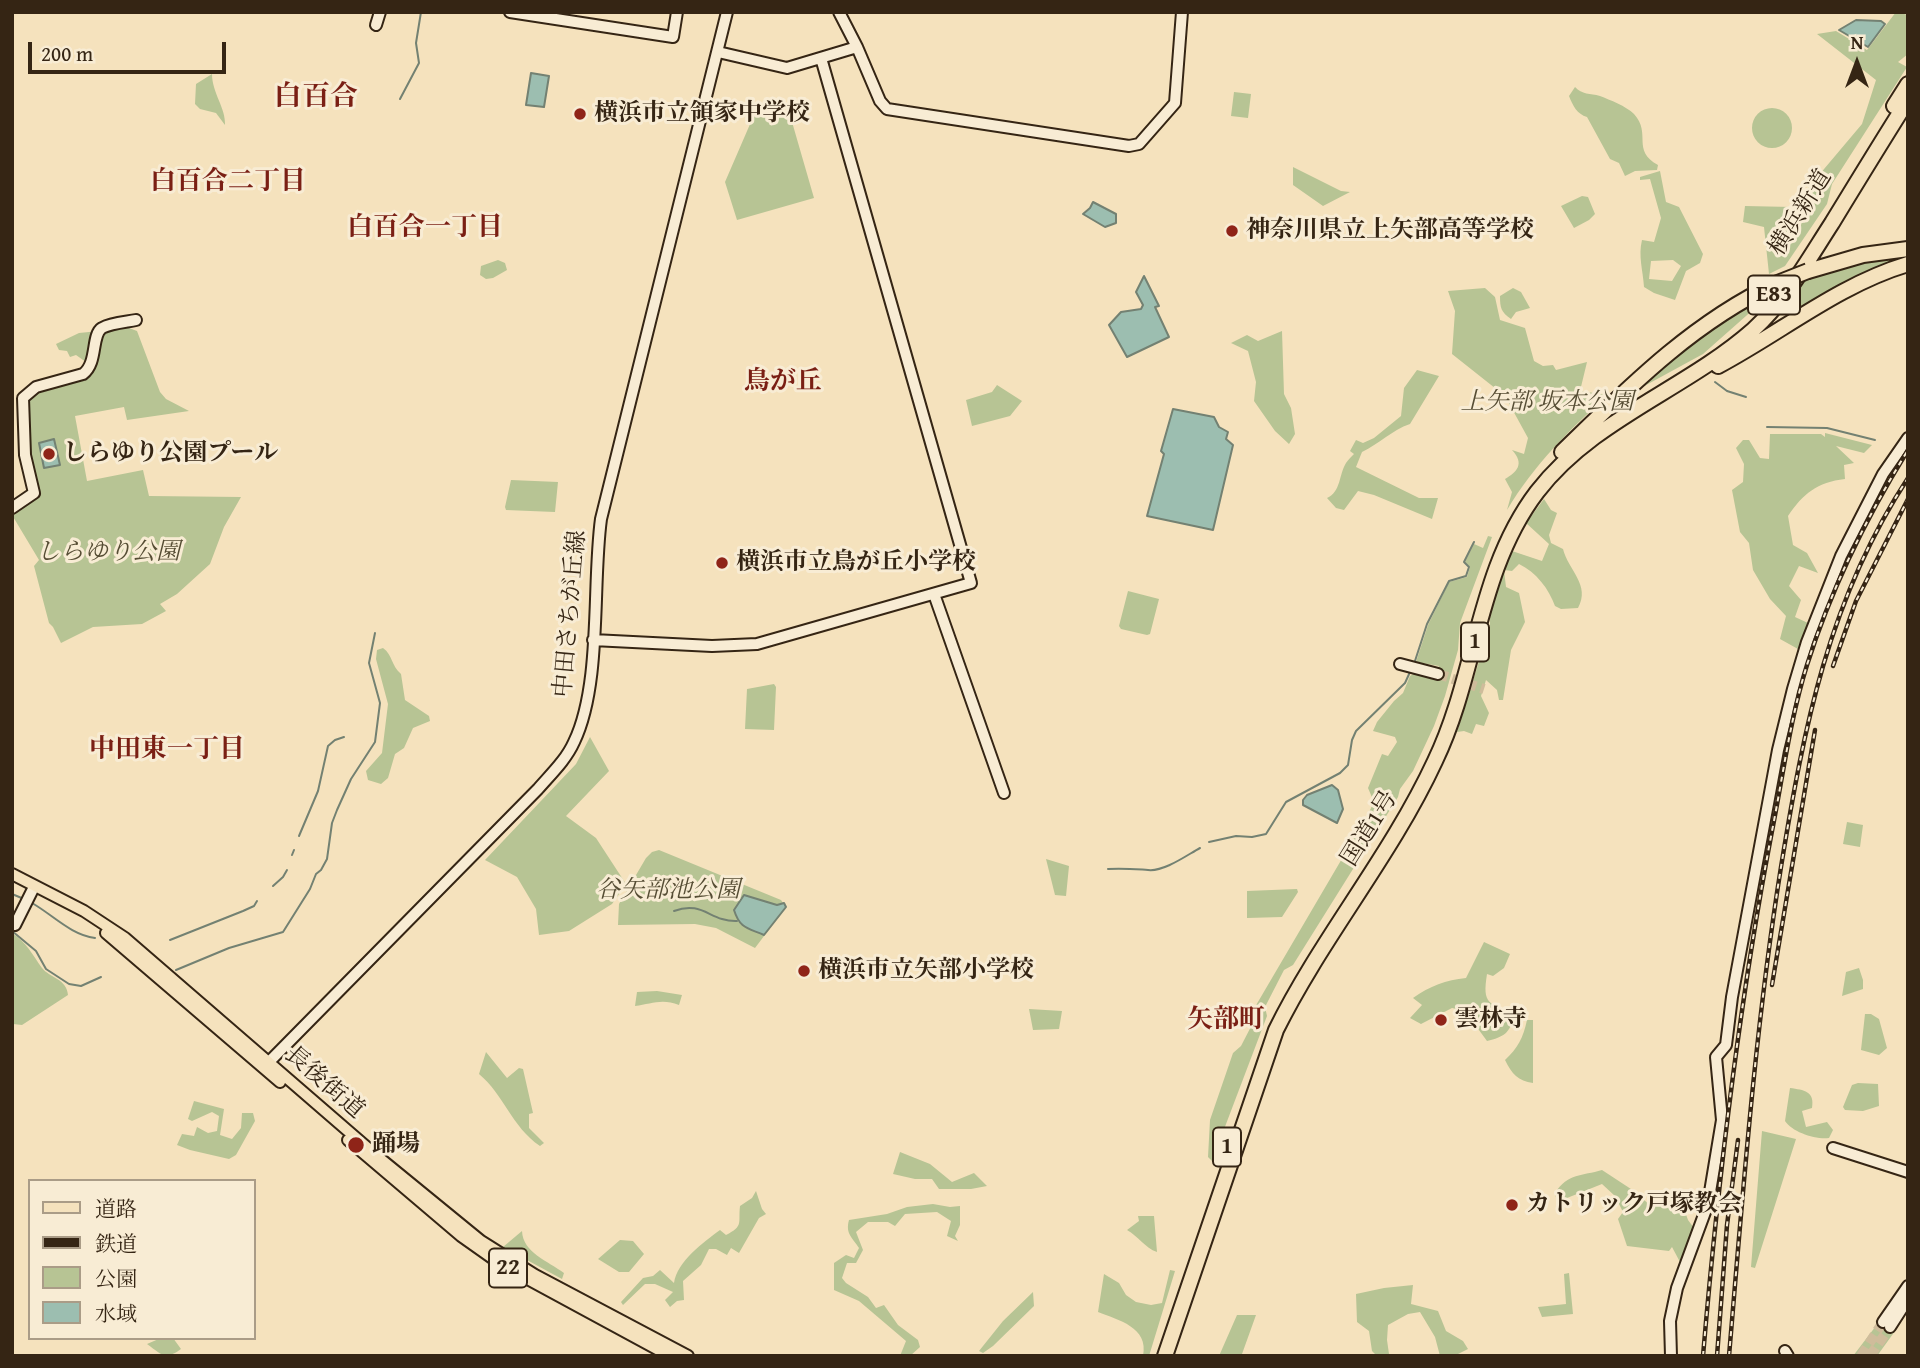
<!DOCTYPE html>
<html>
<head>
<meta charset="utf-8">
<style>
	body { margin:0 }
	#map { position:relative; width:1920px; height:1368px; overflow:hidden; background:#f5e2bd; font-family:"Gentium Book Plus","Noto Serif JP",serif }
	canvas { display:block }
	.frame { position:absolute; inset:0; border:14px solid #352514; pointer-events:none }
	.legend { position:absolute; left:28px; top:1179px; width:228px; height:161px; box-sizing:border-box; background:#f8ecd4; border:2px solid #aa9c87; margin:0; padding:9px 12px; list-style:none; font-size:21px; color:#352514 }
	.legend li { display:flex; align-items:center; gap:14px; height:35px }
	.legend b { width:35px; border:2px solid #aa9c87 }
	.north { position:absolute; left:1822px; top:28px; width:70px; height:70px; -webkit-text-stroke:5px #f8ecd4; paint-order:stroke; rotate:0deg; font-size:19px; font-weight:700; line-height:28px; text-align:center; color:#352514 }
	.north::after { content:''; display:block; margin:auto; width:24px; height:32px; background:#352514; clip-path:polygon(50% 0,100% 100%,50% 72%,0 100%) }
	.scale { position:absolute; left:28px; top:42px; width:198px; height:32px; box-sizing:border-box; border:4px solid #352514; border-top:0; padding-left:9px; font-size:21px; line-height:24px; white-space:nowrap; color:#352514; -webkit-text-stroke:5px #f8ecd4; paint-order:stroke }
</style>
</head>
<body>
<div id="map">
<canvas width="1920" height="1368"></canvas>
<div class="frame"></div>
<ul class="legend">
<li><b style="height:9px;background:#f5e2bd"></b>道路</li>
<li><b style="height:9px;background:#352514"></b>鉄道</li>
<li><b style="height:19px;background:#b7c494"></b>公園</li>
<li><b style="height:19px;background:#9cbeb0"></b>水域</li>
</ul>
<div class="north">N</div>
<div class="scale">200 m</div>
</div>
<script>
const g = document.querySelector('canvas').getContext('2d');
g.lineJoin = 'round';
function paint(path, color) { g.fillStyle = color; g.fill(path, 'evenodd'); }
function trace(path, color, width, dash) { g.strokeStyle = color; g.lineWidth = width; g.lineCap = dash ? 'butt' : 'round'; g.setLineDash(dash || []); g.stroke(path); }
function label(font, color, halo, rows, align = 'center') {
  g.font = font + ' "Gentium Book Plus","Noto Serif JP",serif'; g.lineWidth = 6; g.setLineDash([]); g.textBaseline = 'middle'; g.strokeStyle = halo; g.fillStyle = color; for (const [text, x, y, turn = 0] of rows) {
    g.save(); g.translate(x, y); g.rotate((+turn || 0) * Math.PI / 180); g.textAlign = isNaN(turn) ? turn : align; if (halo) g.strokeText(text, 0, 0); g.fillText(text, 0, 0); g.restore();
  }
}
const green = new Path2D(`
	M 1896,12 L 1908,15 L 1908,54 L 1898,62 L 1907,67 L 1832,184 L 1827,204 L 1785,266 L 1769,274 L 1764,227 L 1743,222 L 1745,206 L 1792,207 L 1862,124 L 1876,80 L 1817,34 L 1836,31 L 1867,50 Z
	M 212,74 C 212,93 226,108 225,125 L 216,113 L 200,109 L 195,104 L 196,84 Z
	M 1575,87 C 1582,95 1590,93 1600,96 C 1610,100 1626,106 1634,114 C 1652,134 1631,150 1658,165 L 1657,170 L 1635,171 L 1625,176 L 1619,163 L 1610,159 L 1587,117 C 1577,114 1573,106 1569,96 Z
	M 1234,92 L 1251,94 L 1248,118 L 1231,116 Z
	M 757,108 L 790,115 L 814,198 L 737,220 L 725,182 Z
	M1752 128a20 20 0 1 1 40 0a20 20 0 1 1-40 0Z
	M 1293,167 L 1341,191 L 1350,192 L 1323,206 L 1293,185 Z
	M 1660,171 L 1666,202 L 1679,207 L 1703,254 L 1700,263 L 1686,271 L 1675,300 L 1654,293 L 1644,287 C 1643,270 1638,256 1642,240 L 1654,242 L 1661,218 L 1650,179 L 1640,180 L 1640,177 ZM 1673,260 L 1681,266 L 1672,281 L 1649,279 L 1651,261 Z
	M 1582,196 L 1588,197 L 1595,214 L 1589,220 L 1574,228 L 1561,206 Z
	M 1908,253 L 1908,259 L 1865,274 L 1802,307 L 1794,308 L 1789,301 C 1790,294 1798,283 1804,278 C 1820,267 1886,257 1908,253 Z
	M 498,260 L 505,263 L 507,270 L 493,278 L 486,279 L 480,275 L 481,266 Z
	M 1485,288 L 1495,297 L 1500,320 L 1525,328 L 1534,361 L 1543,366 L 1553,365 L 1556,370 L 1587,362 L 1580,391 L 1608,395 C 1569,430 1534,465 1507,510 L 1512,492 L 1505,479 C 1517,472 1525,464 1512,450 L 1524,454 L 1528,438 L 1505,396 L 1452,354 L 1455,311 L 1448,291 Z
	M 1513,288 L 1521,292 L 1530,308 L 1516,312 L 1511,319 C 1501,312 1500,308 1500,296 Z
	M 1772,293 L 1703,354 L 1637,390 L 1674,356 L 1732,313 Z
	M 129,328 L 137,331 L 160,392 L 166,399 L 189,411 L 127,420 L 124,407 L 75,416 L 87,481 L 143,470 L 149,496 L 241,497 L 224,527 L 210,564 L 177,594 L 160,604 L 166,611 L 142,624 L 93,627 L 61,643 L 53,627 L 49,623 L 34,566 L 39,560 L 12,515 L 38,496 L 27,452 L 28,399 L 34,394 L 88,378 L 93,367 L 76,355 L 70,357 L 67,351 L 59,350 L 56,344 L 79,333 Z
	M 1282,331 L 1284,394 L 1291,408 L 1295,434 L 1289,444 L 1275,431 L 1254,401 L 1256,382 L 1248,351 L 1231,343 L 1247,335 L 1258,341 Z
	M 1417,370 L 1439,376 L 1410,424 C 1392,430 1379,444 1362,452 L 1356,467 L 1419,498 L 1438,498 L 1432,519 L 1374,495 L 1358,491 L 1344,510 L 1336,508 L 1327,498 C 1341,492 1339,474 1346,463 C 1348,460 1351,457 1354,454 L 1350,451 L 1356,440 L 1363,443 L 1374,438 L 1401,416 L 1404,388 Z
	M 997,385 L 1022,401 L 1010,416 L 972,426 L 966,400 L 992,392 Z
	M 1825,433 L 1872,445 L 1864,453 L 1836,446 L 1854,463 L 1844,465 L 1845,479 C 1817,482 1803,494 1788,516 L 1793,545 L 1807,553 L 1818,573 L 1799,566 L 1789,586 L 1801,600 L 1795,617 L 1808,623 L 1798,649 L 1780,639 L 1786,616 L 1770,599 L 1753,570 L 1749,543 L 1740,532 L 1732,490 L 1743,482 L 1744,464 L 1736,448 L 1743,440 L 1749,440 L 1760,458 L 1769,459 L 1770,434 L 1821,434 L 1825,437 Z
	M 511,480 L 558,482 L 555,512 L 506,510 L 505,507 Z
	M 1544,499 L 1551,510 L 1557,513 L 1549,535 L 1551,543 L 1563,549 C 1568,570 1591,585 1578,608 L 1561,609 L 1555,606 C 1549,589 1536,572 1519,564 L 1512,571 L 1504,570 L 1506,587 L 1519,593 L 1525,622 L 1511,650 L 1503,700 L 1499,700 L 1497,690 L 1486,680 L 1481,696 L 1489,713 L 1484,726 L 1476,724 L 1472,734 L 1464,731 L 1457,732 L 1485,642 L 1490,626 L 1490,614 L 1504,565 L 1507,564 L 1512,551 L 1542,561 L 1549,544 L 1526,523 Z
	M 1488,536 L 1492,537 L 1460,623 L 1458,650 L 1445,696 L 1434,726 L 1413,771 L 1400,789 L 1398,797 L 1293,965 L 1284,970 L 1265,1007 L 1267,1016 L 1212,1161 L 1208,1157 L 1210,1120 L 1233,1053 L 1241,1046 L 1257,1015 L 1255,1007 L 1367,816 L 1374,802 L 1368,788 L 1382,754 L 1388,756 L 1397,742 L 1395,737 L 1373,731 L 1377,722 L 1394,701 L 1403,693 L 1410,676 L 1415,673 L 1435,679 L 1439,666 L 1416,662 L 1428,625 L 1449,582 L 1467,577 L 1470,567 L 1465,562 L 1474,544 L 1483,548 Z
	M 1128,591 L 1159,599 L 1150,634 L 1147,635 L 1121,629 L 1119,626 Z
	M 383,648 C 393,655 391,666 401,674 L 405,700 L 429,716 L 430,721 L 413,728 L 404,748 L 395,754 L 388,778 L 381,784 L 368,780 L 366,771 L 382,753 L 388,704 L 376,659 L 377,650 Z
	M 774,684 L 776,687 L 774,730 L 745,729 L 747,689 Z
	M 590,737 L 609,771 L 566,816 L 596,838 L 626,884 L 612,904 L 569,931 L 539,935 L 536,909 L 517,877 L 485,860 L 576,764 Z
	M 1847,822 L 1863,825 L 1860,847 L 1843,844 Z
	M 659,850 L 781,900 L 786,907 L 755,948 L 716,928 L 695,924 L 618,925 L 619,904 L 646,858 L 652,852 Z
	M 1046,859 L 1069,866 L 1066,896 L 1055,895 Z
	M 1297,889 L 1298,892 L 1282,917 L 1247,918 L 1247,891 Z
	M 12,933 C 27,943 32,954 42,968 C 50,978 67,979 68,995 L 22,1025 L 13,1024 Z
	M 1484,942 L 1510,954 L 1504,968 L 1493,976 L 1487,974 C 1482,1005 1489,1002 1514,1016 C 1510,1033 1504,1037 1487,1041 L 1476,1026 L 1477,1021 L 1471,1012 L 1452,1008 L 1421,1024 L 1410,1018 L 1422,1005 L 1413,998 C 1430,986 1446,980 1466,978 Z
	M 1859,968 L 1863,980 L 1863,989 L 1842,996 L 1846,972 Z
	M 657,991 L 682,995 L 679,1005 C 662,998 651,1004 635,1006 L 637,992 Z
	M 1029,1009 L 1062,1011 L 1059,1029 L 1033,1030 Z
	M 1865,1014 L 1871,1014 L 1879,1019 L 1887,1048 L 1879,1055 L 1861,1050 Z
	M 1527,1020 L 1533,1020 L 1533,1083 C 1518,1081 1512,1074 1505,1060 C 1518,1048 1523,1038 1527,1020 Z
	M 486,1052 L 507,1078 L 519,1068 L 523,1069 L 533,1113 L 529,1114 L 529,1128 L 544,1143 L 540,1146 C 511,1126 505,1096 479,1074 Z
	M 1858,1083 L 1878,1084 L 1879,1106 L 1863,1111 L 1845,1110 L 1843,1107 L 1852,1085 Z
	M 1790,1088 C 1804,1090 1815,1091 1812,1108 L 1802,1111 L 1806,1127 L 1827,1122 L 1833,1130 L 1829,1138 C 1816,1140 1792,1132 1785,1121 Z
	M 194,1101 L 224,1109 L 220,1135 L 232,1139 L 241,1128 L 242,1113 L 253,1113 L 255,1121 L 236,1155 L 229,1159 L 190,1150 L 177,1145 L 182,1134 L 194,1136 L 197,1127 L 208,1133 L 217,1131 L 219,1116 L 212,1112 L 192,1121 L 188,1119 Z
	M 1762,1131 L 1796,1139 L 1755,1268 L 1751,1267 Z
	M 900,1152 L 930,1164 L 952,1182 L 974,1173 L 987,1186 L 971,1189 L 939,1189 L 932,1179 L 915,1179 L 893,1174 Z
	M 1602,1170 L 1634,1191 L 1652,1207 L 1677,1198 L 1681,1200 L 1688,1220 L 1694,1228 L 1680,1262 L 1672,1247 L 1669,1251 L 1627,1246 L 1618,1219 L 1623,1212 L 1615,1196 L 1602,1184 L 1557,1202 L 1555,1193 C 1568,1173 1582,1176 1602,1170 Z
	M 756,1191 L 762,1209 L 766,1214 L 759,1218 L 739,1253 L 731,1248 L 727,1255 L 716,1249 L 709,1249 L 701,1265 L 683,1281 L 684,1300 L 677,1301 L 670,1307 L 665,1300 L 673,1292 L 655,1284 L 645,1284 L 623,1305 L 621,1302 L 643,1278 L 653,1276 L 660,1270 L 674,1283 C 677,1261 704,1242 720,1230 L 726,1235 C 744,1226 738,1223 740,1206 L 752,1198 Z
	M 933,1204 L 950,1207 L 960,1206 L 960,1225 L 955,1236 L 958,1241 L 947,1236 L 951,1221 L 937,1212 L 905,1214 L 895,1226 L 888,1222 L 868,1222 L 856,1232 L 863,1250 L 856,1263 L 847,1263 L 842,1278 L 846,1283 L 868,1297 L 876,1308 L 884,1305 L 898,1325 L 918,1340 L 920,1347 L 910,1356 L 900,1356 L 906,1341 L 859,1301 L 834,1290 L 834,1263 L 846,1255 L 854,1258 L 859,1248 C 853,1238 845,1234 849,1220 L 887,1214 L 907,1207 Z
	M 1138,1216 L 1154,1216 L 1157,1252 C 1145,1248 1138,1236 1127,1230 L 1139,1221 Z
	M 522,1231 C 523,1253 548,1261 564,1273 L 562,1279 L 503,1247 Z
	M 620,1240 L 633,1241 L 644,1254 L 629,1272 L 619,1272 L 598,1259 Z
	M 1170,1270 L 1175,1271 L 1149,1356 L 1143,1356 C 1149,1327 1118,1320 1098,1312 L 1104,1274 L 1119,1283 L 1126,1295 L 1136,1302 L 1151,1305 L 1162,1303 Z
	M 1569,1273 L 1573,1314 L 1542,1317 L 1538,1307 L 1566,1304 L 1564,1274 Z
	M 1413,1285 L 1411,1304 L 1438,1311 L 1446,1331 L 1463,1341 L 1468,1349 L 1454,1356 L 1440,1356 L 1435,1337 L 1420,1312 L 1408,1314 L 1388,1325 L 1387,1340 L 1389,1354 L 1393,1356 L 1377,1356 L 1372,1351 L 1369,1331 L 1357,1322 L 1356,1294 L 1384,1288 Z
	M 1033,1292 L 1034,1306 L 993,1346 L 983,1353 L 979,1351 L 1003,1321 Z
	M 1237,1315 L 1256,1315 L 1242,1354 L 1219,1356 Z
	M 1882,1318 L 1898,1327 L 1877,1356 L 1853,1356 Z
	M 161,1338 L 173,1338 L 181,1349 C 165,1361 161,1354 147,1344 Z`);
const water = new Path2D(`
	M 1856,20 L 1881,21 L 1885,24 L 1868,47 L 1839,30 Z
	M 531,73 L 549,76 L 544,107 L 526,105 Z
	M 1093,202 L 1116,214 L 1116,223 L 1105,227 L 1083,214 L 1090,208 Z
	M 1144,276 L 1159,306 L 1155,307 L 1169,337 L 1127,357 L 1109,325 L 1121,312 L 1141,309 L 1143,305 L 1136,292 Z
	M 1173,409 L 1214,417 L 1219,427 L 1228,432 L 1226,439 L 1233,445 L 1213,530 L 1147,516 L 1164,454 L 1161,451 Z
	M 54,439 L 60,465 L 44,468 L 39,443 Z
	M 1332,785 L 1338,790 L 1343,809 L 1337,823 L 1303,805 L 1303,800 L 1307,795 Z
	M 744,895 L 777,905 L 784,903 L 786,907 L 764,935 C 748,928 740,929 734,910 Z`);
const stream = new Path2D(`
	M 400,99 L 419,63 L 416,43 L 421,12
	M 1715,382 L 1727,391 L 1746,397
	M 1767,427 L 1827,428 L 1875,440
	M 1414,664 L 1427,624 L 1449,581 L 1466,576 L 1469,567 L 1464,562 L 1474,542
	M 299,836 L 318,791 L 328,746 L 335,740 L 344,737
	M 1209,842 L 1236,836 L 1252,837 L 1266,834 L 1286,802 L 1340,773 L 1348,765 L 1352,740 L 1356,731 L 1405,683 L 1410,672
	M 292,855 L 294,850
	M 1108,869 C 1123,868 1133,869 1148,870 C 1164,872 1187,855 1200,848
	M 273,886 L 283,877 L 287,870
	M 12,894 L 24,899
	M 32,903 C 53,915 71,935 95,938
	M 674,911 C 703,900 710,922 737,921
	M 12,931 L 36,951 L 46,969 L 69,984 L 81,986 L 101,977
	M 170,940 L 243,911 L 254,906 L 257,901
	M 176,970 L 229,948 L 283,932 L 310,889 L 316,874 L 321,870 L 327,859 L 332,823 L 337,810 L 351,779 L 375,742 L 380,703 L 369,663 L 375,633`);
const secondaryTunnel = new Path2D(`
	M 1438,674 L 1484,689
	M 1861,1356 L 1883,1322
	M 1870,1356 L 1890,1327`);
const secondary = new Path2D(`
	M 510,12 L 673,37 L 677,12
	M 839,12 L 857,47 L 880,101 L 887,109 L 1129,146 L 1139,144 L 1175,103 L 1182,12
	M 376,25 L 380,12
	M 718,52 L 787,68 L 857,47
	M 12,508 L 34,493 L 25,455 L 23,398 L 36,387 L 83,374 C 98,363 91,335 102,328 C 111,323 126,322 136,320
	M 934,594 L 1004,793
	M 593,640 L 712,646 L 757,644 L 971,583 L 821,58
	M 1400,664 L 1438,674
	M 12,924 L 15,925 L 34,887
	M 264,1067 L 538,789 C 551,774 566,760 574,742 C 602,684 592,584 601,519 L 727,12
	M 1833,1148 L 1908,1172
	M 1883,1322 L 1908,1286
	M 1890,1327 L 1908,1299
	M 1785,1351 L 1788,1356
	M 1671,1356 L 1670,1321 L 1677,1288 L 1708,1204 L 1722,1120 L 1716,1057 L 1726,1045 L 1732,997 L 1778,750 L 1793,689 L 1807,642 L 1841,556 L 1883,474 L 1908,438`);
const primary = new Path2D(`
	M 12,874 L 84,911 L 125,938 L 377,1156 L 481,1241 L 535,1275 L 688,1356
	M 106,933 L 280,1082
	M 348,1140 L 461,1236 L 502,1265 L 670,1356`);
const highway = new Path2D(`
	M 1894,106 L 1908,84
	M 1808,271 L 1863,255 L 1908,249
	M 1718,366 C 1782,332 1838,285 1908,264
	M 1562,452 C 1627,389 1692,323 1775,284
	M 1165,1356 L 1276,1030 C 1322,937 1391,856 1435,761 C 1477,674 1477,571 1537,492 C 1593,419 1685,390 1753,330 C 1786,300 1808,260 1832,223 C 1857,182 1882,141 1908,100`);
const rail = new Path2D(`
	M 1833,666 L 1856,601 L 1908,499
	M 1772,985 L 1815,730
	M 1703,1356 C 1718,1180 1739,1004 1772,831 C 1783,776 1790,719 1807,665 C 1831,589 1866,518 1908,450
	M 1717,1356 L 1727,1225 L 1738,1140
	M 1729,1356 C 1743,1192 1755,1029 1781,867 C 1804,727 1828,600 1908,478`);
const highwayBridge = new Path2D(`
	M 1775,284 L 1808,271`);
const markers = [
	[580,114,7,"#8f2418"],
	[1232,231,7,"#8f2418"],
	[49,454,7,"#8f2418"],
	[722,563,7,"#8f2418"],
	[804,971,7,"#8f2418"],
	[1441,1020,7,"#8f2418"],
	[356,1145,9,"#8f2418"],
	[1512,1205,7,"#8f2418"]
];
const shields = [
	[1774,295,52],
	[1475,642,28],
	[1227,1147,28],
	[508,1268,38]
];
const shieldNames = [
	["E83",1774,295],
	["1",1475,642],
	["1",1227,1147],
	["22",508,1268]
];
const poiNames = [
	["横浜市立領家中学校",594,114],
	["神奈川県立上矢部高等学校",1246,231],
	["しらゆり公園プール",63,454],
	["横浜市立鳥が丘小学校",736,563],
	["横浜市立矢部小学校",818,971],
	["雲林寺",1455,1020],
	["踊場",372,1145],
	["カトリック戸塚教会",1526,1205]
];
const streetNames = [
	["横浜新道",1801,213,-58],
	["中田さちが丘線",571,614,-85],
	["国道1号",1370,829,-58],
	["長後街道",324,1083,41]
];
const parkNames = [
	["上矢部 坂本公園",1547,403],
	["しらゆり公園",108,553],
	["谷矢部池公園",668,891]
];
const neighbourhoodNames = [
	["白百合二丁目",228,182],
	["白百合一丁目",425,228],
	["鳥が丘",783,382],
	["中田東一丁目",167,750],
	["矢部町",1226,1020]
];
const quarterNames = [
	["白百合",316,98]
];
paint(green, '#b7c494');
paint(water, '#9cbeb0');
trace(water, '#738172', 2);
trace(stream, '#738172', 2);
trace(secondaryTunnel, '#cfbc9b', 10, [10, 5]);
trace(secondary, '#352514', 14);
trace(primary, '#352514', 14);
trace(highway, '#352514', 18);
trace(secondary, '#f8ecd4', 10);
trace(primary, '#f5e2bd', 10);
trace(highway, '#f5e2bd', 14);
trace(rail, '#352514', 4.5);
trace(rail, '#f8ecd4', 2, [5]);
trace(highwayBridge, '#352514', 18, []);
trace(highwayBridge, '#f5e2bd', 14);
for (const [x, y, r, color] of markers) { const dot = new Path2D(); dot.arc(x, y, r, 0, 2 * Math.PI); g.fillStyle = color; g.fill(dot); trace(dot, '#f8ecd4', 2.5); }
for (const [x, y, w] of shields) { const box = new Path2D(); box.roundRect(x - w / 2, y - 19.5, w, 39, 5); g.fillStyle = '#f8ecd4'; g.fill(box); trace(box, '#352514', 2); }
label('bold 23px', '#352514', null, shieldNames);
label('bold 24px', '#352514', '#f8ecd4', poiNames, 'left');
label('24px', '#352514', '#f8ecd4', streetNames);
label('italic 24px', '#564d34', '#f8ecd4', parkNames);
label('bold 26px', '#7a1f14', '#f8ecd4', neighbourhoodNames);
label('bold 28px', '#7a1f14', '#f8ecd4', quarterNames);
</script>
</body>
</html>
